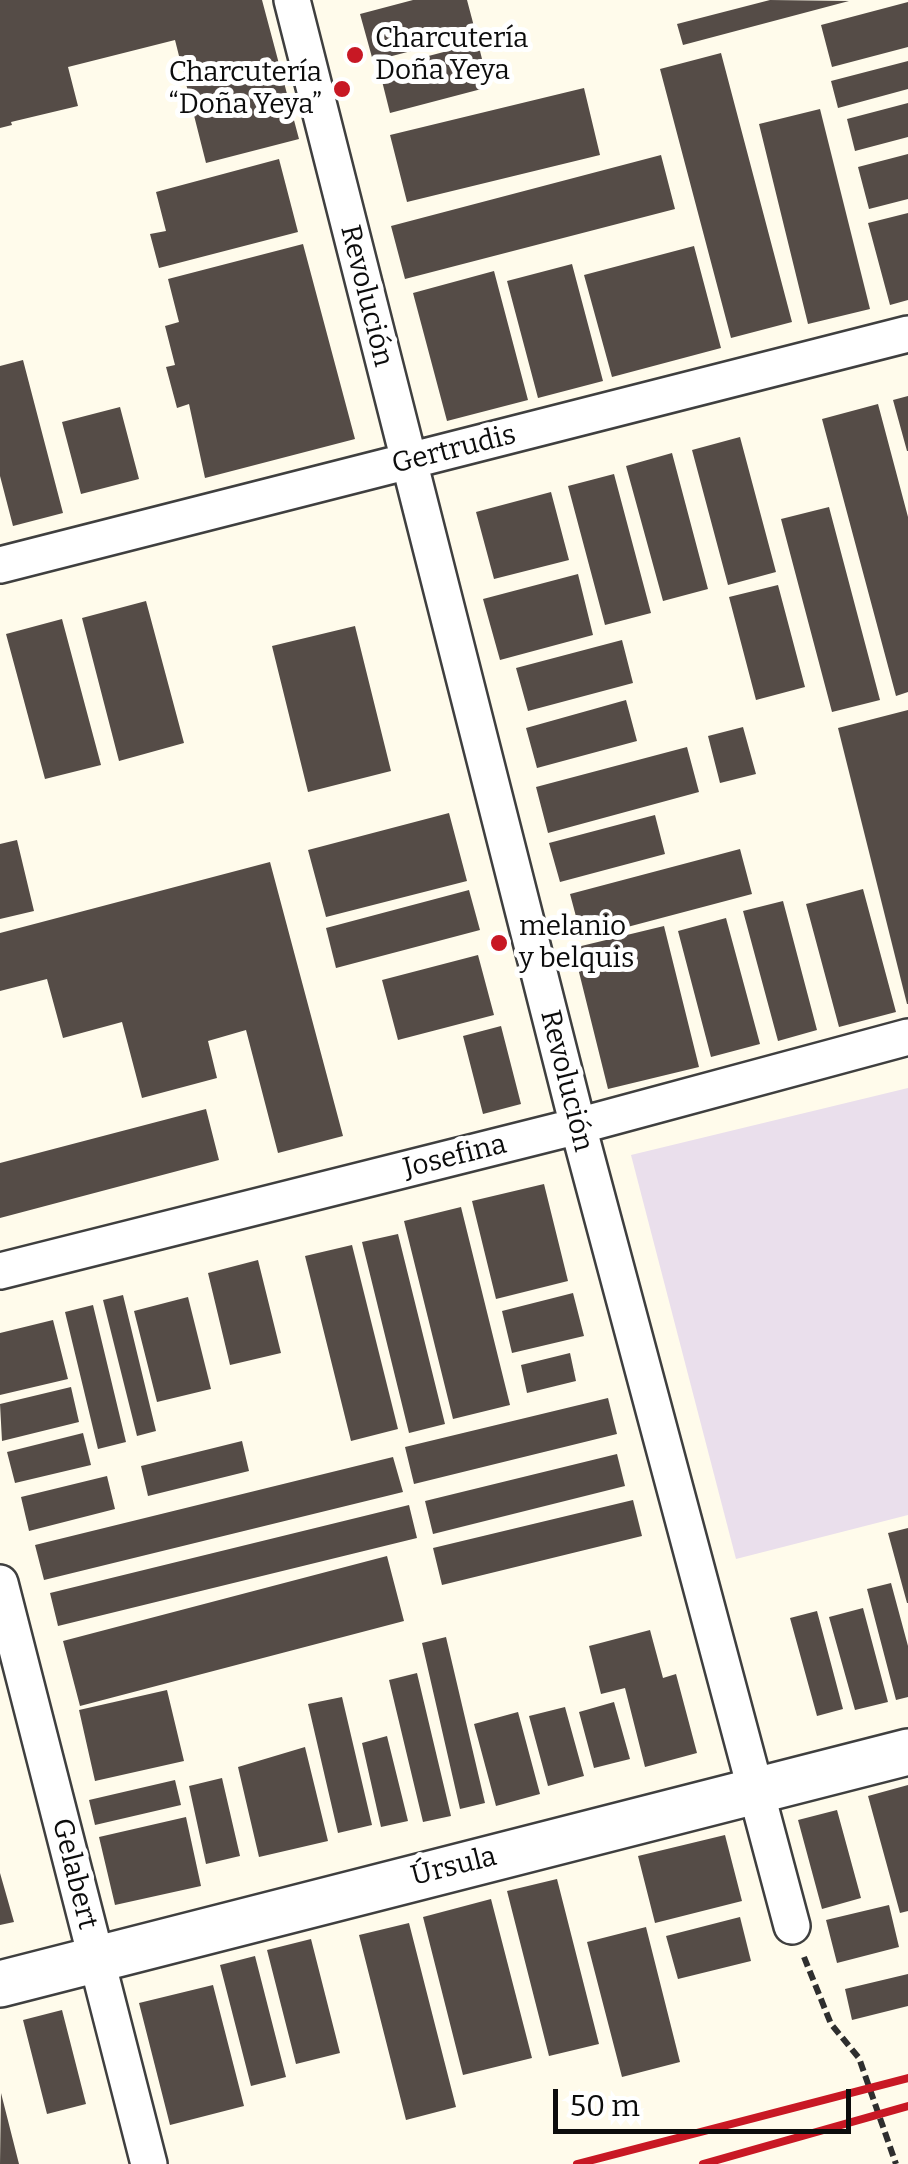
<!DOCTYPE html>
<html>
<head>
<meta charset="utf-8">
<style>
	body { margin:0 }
	#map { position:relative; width:908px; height:2164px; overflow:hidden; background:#fffbeb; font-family:Bitter,serif }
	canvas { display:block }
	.scale { position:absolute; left:553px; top:2089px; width:298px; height:45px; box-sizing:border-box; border:5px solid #0c0c0c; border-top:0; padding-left:12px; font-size:30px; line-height:35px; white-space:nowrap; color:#0c0c0c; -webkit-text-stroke:8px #fff; paint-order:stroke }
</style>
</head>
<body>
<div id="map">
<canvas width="908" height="2164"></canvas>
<div class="scale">50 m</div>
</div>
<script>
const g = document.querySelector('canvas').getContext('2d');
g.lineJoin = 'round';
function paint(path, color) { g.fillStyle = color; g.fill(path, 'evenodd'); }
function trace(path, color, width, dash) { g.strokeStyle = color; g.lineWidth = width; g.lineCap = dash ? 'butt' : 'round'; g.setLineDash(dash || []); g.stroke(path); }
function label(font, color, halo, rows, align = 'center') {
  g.font = font + ' Bitter,serif'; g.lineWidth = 10; g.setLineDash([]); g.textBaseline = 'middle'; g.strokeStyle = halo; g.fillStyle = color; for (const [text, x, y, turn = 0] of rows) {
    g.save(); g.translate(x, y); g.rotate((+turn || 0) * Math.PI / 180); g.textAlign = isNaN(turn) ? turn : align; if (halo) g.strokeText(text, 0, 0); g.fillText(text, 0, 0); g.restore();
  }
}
const industrial = new Path2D(`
	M 908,1088 L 908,1515 L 736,1559 L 631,1155 Z`);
const building = new Path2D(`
	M 0,0 L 262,0 L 299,139 L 206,163 L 175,40 L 68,67 L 78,106 L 11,122 L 12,125 L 0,128 Z
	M 413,0 L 467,0 L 476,34 L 373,61 L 360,14 Z
	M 770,0 L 849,1 L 683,45 L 677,24 Z
	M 908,2 L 908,47 L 832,67 L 821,25 Z
	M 478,43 L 489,87 L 390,113 L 379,69 Z
	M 721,53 L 792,322 L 731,338 L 660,69 Z
	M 908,61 L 908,89 L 838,108 L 831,81 Z
	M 584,88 L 600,155 L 407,202 L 390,135 Z
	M 908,103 L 908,137 L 855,151 L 847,119 Z
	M 820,109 L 870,309 L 808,324 L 759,124 Z
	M 908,154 L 908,199 L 869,209 L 858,167 Z
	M 661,155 L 675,209 L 405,279 L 391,226 Z
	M 279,159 L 298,232 L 159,268 L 150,234 L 166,231 L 156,192 Z
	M 908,213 L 908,300 L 890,305 L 868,223 Z
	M 303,244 L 355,439 L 205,478 L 189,404 L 177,408 L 166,367 L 175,365 L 165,326 L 179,322 L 168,279 Z
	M 694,246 L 721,348 L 612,377 L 584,275 Z
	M 572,264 L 603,381 L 538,398 L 507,281 Z
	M 494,271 L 528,400 L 447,421 L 413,293 Z
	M 23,360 L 63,513 L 13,526 L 0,476 L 0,366 Z
	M 908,396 L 908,451 L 907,451 L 893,400 Z
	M 878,404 L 908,517 L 908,692 L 896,696 L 822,419 Z
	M 120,407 L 139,479 L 81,494 L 62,422 Z
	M 740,437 L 776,572 L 728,585 L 692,450 Z
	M 672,453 L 708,589 L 663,601 L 626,466 Z
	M 614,474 L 651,613 L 605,625 L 568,486 Z
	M 551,492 L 569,560 L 494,579 L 476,512 Z
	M 829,507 L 880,700 L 832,712 L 781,519 Z
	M 578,574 L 593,635 L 500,660 L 483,599 Z
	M 778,585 L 805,687 L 756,700 L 729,597 Z
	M 146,601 L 184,743 L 119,761 L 82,618 Z
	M 62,619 L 101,765 L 45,779 L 6,634 Z
	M 355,626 L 391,771 L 308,792 L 272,646 Z
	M 622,640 L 633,683 L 528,711 L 516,668 Z
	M 626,700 L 637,741 L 537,768 L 526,728 Z
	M 908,710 L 908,1004 L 907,1004 L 838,728 Z
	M 743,727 L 756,774 L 720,783 L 708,736 Z
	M 687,747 L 699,792 L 548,833 L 536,787 Z
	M 449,813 L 467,881 L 326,917 L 308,850 Z
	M 655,815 L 665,854 L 560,882 L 549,843 Z
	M 17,840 L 34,911 L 0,919 L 0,844 Z
	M 740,849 L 752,894 L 582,939 L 570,894 Z
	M 270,862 L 343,1136 L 278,1153 L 246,1030 L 208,1041 L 217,1078 L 142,1098 L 122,1022 L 63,1038 L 47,979 L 0,991 L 0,933 Z
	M 863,889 L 896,1012 L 839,1027 L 806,904 Z
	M 469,890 L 480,930 L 336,968 L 326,928 Z
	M 783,901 L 817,1030 L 778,1041 L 743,911 Z
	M 726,918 L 760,1044 L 711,1057 L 678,931 Z
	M 664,926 L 699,1067 L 608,1089 L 573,948 Z
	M 478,955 L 494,1015 L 398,1040 L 382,980 Z
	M 501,1026 L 521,1104 L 483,1114 L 463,1036 Z
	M 206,1109 L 219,1160 L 0,1218 L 0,1163 Z
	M 544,1184 L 568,1281 L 496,1299 L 472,1201 Z
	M 461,1207 L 510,1405 L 453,1419 L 404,1221 Z
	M 398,1234 L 445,1424 L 409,1433 L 362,1242 Z
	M 352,1245 L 398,1429 L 351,1441 L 305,1256 Z
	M 258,1260 L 281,1353 L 230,1365 L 208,1273 Z
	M 573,1293 L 584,1336 L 512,1353 L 502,1311 Z
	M 123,1295 L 156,1431 L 137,1436 L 103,1300 Z
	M 188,1297 L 211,1389 L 157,1402 L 134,1311 Z
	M 93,1305 L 126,1442 L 98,1449 L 65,1312 Z
	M 53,1320 L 68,1379 L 0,1395 L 0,1333 Z
	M 570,1353 L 576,1381 L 527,1393 L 521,1365 Z
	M 71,1387 L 79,1422 L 2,1441 L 0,1404 Z
	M 608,1398 L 617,1434 L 414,1484 L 405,1447 Z
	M 83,1433 L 91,1465 L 15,1483 L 7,1452 Z
	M 242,1441 L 249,1471 L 148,1496 L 141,1466 Z
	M 617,1454 L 625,1486 L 433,1534 L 425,1501 Z
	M 393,1457 L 403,1492 L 44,1580 L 35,1545 Z
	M 107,1476 L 115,1509 L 29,1531 L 21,1497 Z
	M 633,1500 L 642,1536 L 442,1585 L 433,1548 Z
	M 409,1505 L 417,1538 L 58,1626 L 50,1593 Z
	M 908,1528 L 908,1603 L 907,1603 L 888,1533 Z
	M 387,1556 L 404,1621 L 80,1706 L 63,1641 Z
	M 891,1583 L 908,1646 L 908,1697 L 896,1700 L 867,1589 Z
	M 863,1608 L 888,1702 L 855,1710 L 829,1617 Z
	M 817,1611 L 843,1709 L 817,1716 L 790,1618 Z
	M 650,1630 L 663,1678 L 676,1674 L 697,1753 L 645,1767 L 625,1688 L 601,1694 L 589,1646 Z
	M 446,1637 L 485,1803 L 460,1809 L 422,1643 Z
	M 417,1673 L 451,1816 L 423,1822 L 389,1680 Z
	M 167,1690 L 184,1761 L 95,1781 L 79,1710 Z
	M 342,1697 L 372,1825 L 338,1833 L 308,1704 Z
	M 614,1702 L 630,1759 L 594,1768 L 579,1712 Z
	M 565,1707 L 584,1776 L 548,1786 L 529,1716 Z
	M 518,1712 L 540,1794 L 496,1806 L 474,1724 Z
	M 387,1736 L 408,1821 L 381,1827 L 362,1743 Z
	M 305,1747 L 328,1841 L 259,1857 L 238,1767 Z
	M 222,1778 L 240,1856 L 206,1864 L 189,1786 Z
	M 175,1780 L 181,1805 L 95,1825 L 89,1800 Z
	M 908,1785 L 908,1911 L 900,1913 L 868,1796 Z
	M 837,1810 L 861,1898 L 822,1909 L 798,1820 Z
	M 186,1817 L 201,1886 L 115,1905 L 99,1837 Z
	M 725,1835 L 742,1901 L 655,1923 L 638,1856 Z
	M 0,1873 L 14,1922 L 0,1925 Z
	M 557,1879 L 599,2044 L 549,2056 L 507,1891 Z
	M 491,1899 L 532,2058 L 463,2075 L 423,1917 Z
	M 889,1905 L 899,1947 L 837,1963 L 826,1920 Z
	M 740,1917 L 751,1961 L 678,1979 L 666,1936 Z
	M 409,1923 L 456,2107 L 406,2120 L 359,1935 Z
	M 646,1927 L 680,2062 L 622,2077 L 587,1942 Z
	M 311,1939 L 340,2053 L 296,2064 L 267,1950 Z
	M 255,1956 L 286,2077 L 251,2086 L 220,1965 Z
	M 908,1974 L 908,2006 L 852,2020 L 845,1989 Z
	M 213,1985 L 244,2106 L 170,2125 L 139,2003 Z
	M 62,2010 L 86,2104 L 47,2114 L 23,2020 Z
	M 1,2093 L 19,2164 L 0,2164 Z`);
const path = new Path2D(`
	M 804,1957 L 831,2024 L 859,2058 L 896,2164`);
const minor = new Path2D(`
	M 292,0 L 578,1126 L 792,1926
	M 0,565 L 908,334
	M 0,1271 L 578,1126 L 908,1037
	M 0,1583 L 149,2164`);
const tertiary = new Path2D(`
	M 0,1984 L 908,1752`);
const rail = new Path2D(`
	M 577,2164 L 908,2078
	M 703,2164 L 908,2106`);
const markers = [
	[355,55,10,"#c81824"],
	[342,89,10,"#c81824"],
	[499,943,10,"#c81824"]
];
const poiNames = [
	["Charcutería",375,39],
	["Doña Yeya",375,71],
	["Charcutería",322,73,"right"],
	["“Doña Yeya”",322,105,"right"],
	["melanio",519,927],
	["y belquis",519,959]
];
const streetNames = [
	["Revolución",366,296,76],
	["Gertrudis",454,450,-14],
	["Revolución",566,1081,76],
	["Josefina",455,1157,-14],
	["Úrsula",454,1867,-14],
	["Gelabert",74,1874,76]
];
paint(industrial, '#eadfec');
paint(building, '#554c47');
trace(minor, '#3f3f3f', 40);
trace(tertiary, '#3f3f3f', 50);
trace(path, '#2e2e2e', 6, [10, 5]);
trace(minor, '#fff', 35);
trace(tertiary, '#fff', 45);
trace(rail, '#c81824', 8);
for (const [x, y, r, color] of markers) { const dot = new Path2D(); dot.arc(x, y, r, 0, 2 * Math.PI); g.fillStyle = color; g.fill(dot); trace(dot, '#fff', 4); }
label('28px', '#0c0c0c', '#fff', poiNames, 'left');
label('28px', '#0c0c0c', '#fff', streetNames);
</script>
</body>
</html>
